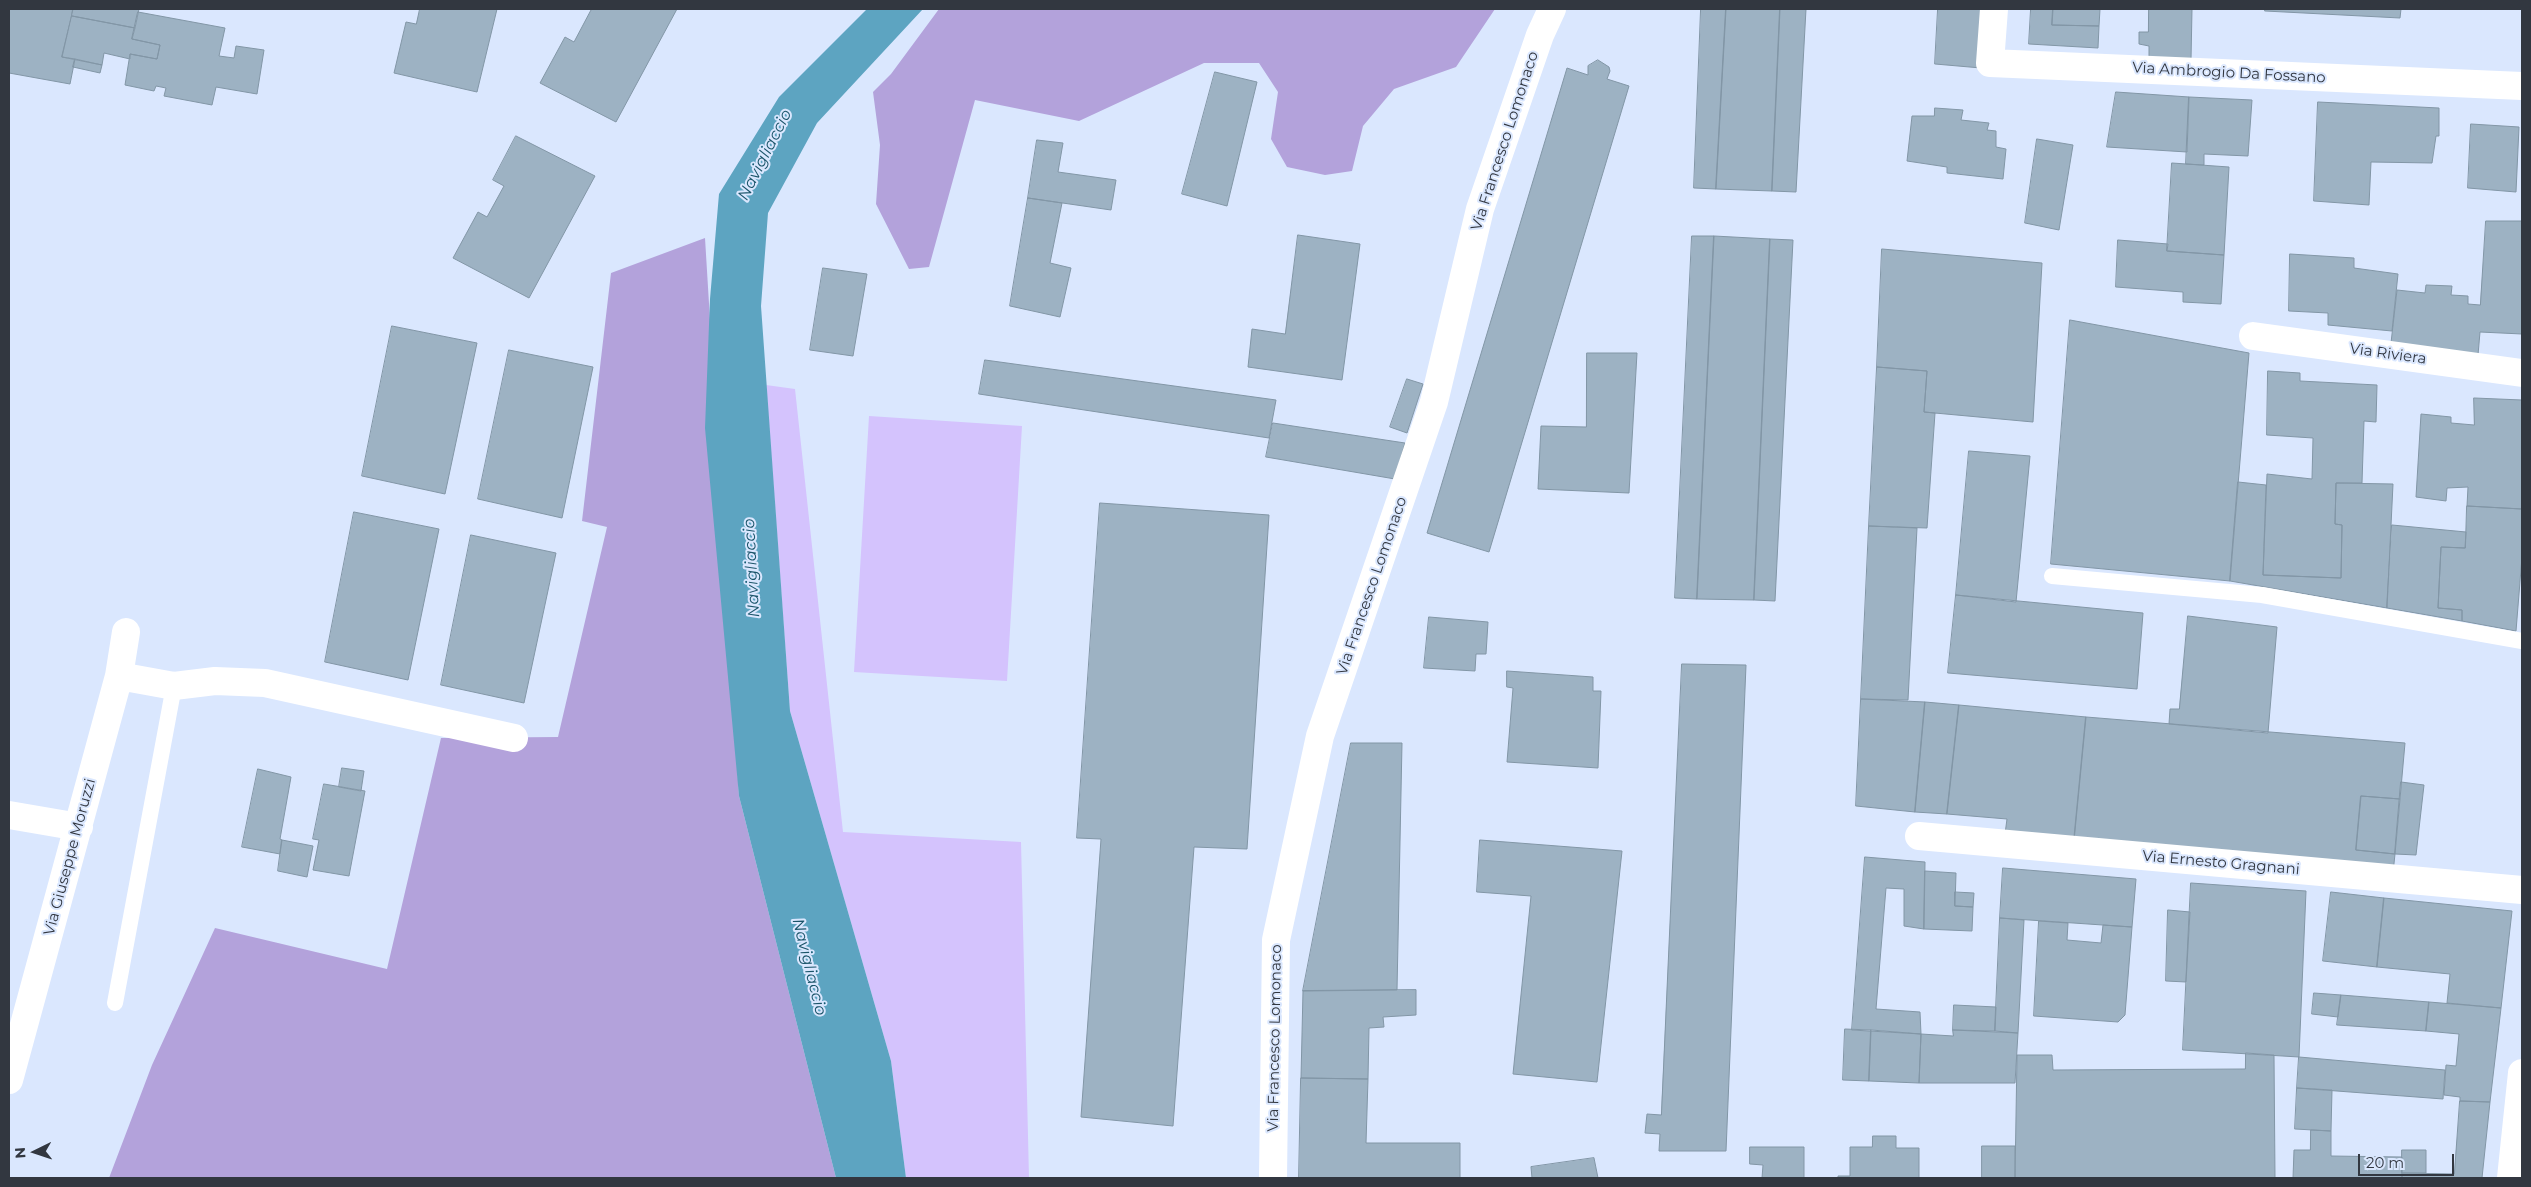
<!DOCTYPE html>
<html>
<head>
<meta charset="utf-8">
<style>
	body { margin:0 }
	#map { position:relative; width:2531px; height:1187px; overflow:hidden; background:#dae7fe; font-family:Montserrat,sans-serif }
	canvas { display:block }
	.frame { position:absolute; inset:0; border:10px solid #323740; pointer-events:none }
	.north { position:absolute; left:10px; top:1127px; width:50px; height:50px; -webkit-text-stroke:4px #dae7fe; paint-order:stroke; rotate:266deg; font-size:14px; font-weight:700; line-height:20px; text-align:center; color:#323740 }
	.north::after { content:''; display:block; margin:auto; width:18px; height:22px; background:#323740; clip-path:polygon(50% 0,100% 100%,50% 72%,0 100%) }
	.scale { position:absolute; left:2358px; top:1154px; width:96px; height:22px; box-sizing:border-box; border:2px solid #323740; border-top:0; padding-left:6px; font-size:15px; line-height:18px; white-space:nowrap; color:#323740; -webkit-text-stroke:4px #dae7fe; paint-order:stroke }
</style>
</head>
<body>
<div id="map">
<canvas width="2531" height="1187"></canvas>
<div class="frame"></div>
<div class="north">N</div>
<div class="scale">20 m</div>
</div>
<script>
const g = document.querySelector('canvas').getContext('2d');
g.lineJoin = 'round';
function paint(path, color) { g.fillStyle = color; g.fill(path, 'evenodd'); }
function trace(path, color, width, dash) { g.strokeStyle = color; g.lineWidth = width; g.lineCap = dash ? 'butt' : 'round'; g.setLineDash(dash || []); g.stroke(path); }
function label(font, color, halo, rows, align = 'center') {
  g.font = font + ' Montserrat,sans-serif'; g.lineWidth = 4; g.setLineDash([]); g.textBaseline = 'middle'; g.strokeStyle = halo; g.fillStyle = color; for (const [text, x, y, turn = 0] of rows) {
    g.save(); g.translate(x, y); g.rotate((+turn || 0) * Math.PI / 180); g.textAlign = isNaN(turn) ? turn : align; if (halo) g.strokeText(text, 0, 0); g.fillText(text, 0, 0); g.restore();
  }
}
const green = new Path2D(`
	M 766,385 L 795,389 L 843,832 L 1021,842 L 1029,1178 L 906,1178 L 891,1061 L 790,711 Z
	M 869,416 L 1022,426 L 1007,681 L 854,672 Z`);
const forest = new Path2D(`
	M 939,9 L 1495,9 L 1456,67 L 1394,89 L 1363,126 L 1352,171 L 1325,175 L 1287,167 L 1271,139 L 1278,92 L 1259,63 L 1204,63 L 1079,121 L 975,100 L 929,267 L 909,269 L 876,204 L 880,145 L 873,92 L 891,74 Z
	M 705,238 L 739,796 L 836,1178 L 109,1178 L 152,1065 L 215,928 L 387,969 L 441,738 L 558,737 L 607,527 L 582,521 L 611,273 Z`);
const water = new Path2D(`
	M 867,9 L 923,9 L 817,123 L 768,213 L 761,306 L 790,711 L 891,1061 L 906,1178 L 836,1178 L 739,796 L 705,428 L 710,299 L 719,194 L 779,97 Z`);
const building = new Path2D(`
	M 9,9 L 73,9 L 62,57 L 75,59 L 70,84 L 9,73 Z
	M 73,9 L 139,9 L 135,28 L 72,16 Z
	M 420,9 L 497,9 L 477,92 L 394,73 L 406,22 L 416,24 Z
	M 588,9 L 677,9 L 616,122 L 540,83 L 565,37 L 574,42 L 591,10 Z
	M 1701,9 L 1726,9 L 1716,189 L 1694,188 Z
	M 1726,9 L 1780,9 L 1772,191 L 1716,189 Z
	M 1780,9 L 1806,9 L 1796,192 L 1772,191 Z
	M 1938,9 L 1983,9 L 1981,68 L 1935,64 Z
	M 2031,9 L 2053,9 L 2052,25 L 2099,26 L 2098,48 L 2029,44 Z
	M 2053,9 L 2100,9 L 2099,26 L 2052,25 Z
	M 2149,9 L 2192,9 L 2191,60 L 2149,58 L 2149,46 L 2139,44 L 2139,32 L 2148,32 Z
	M 2265,9 L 2401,9 L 2400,18 L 2265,11 Z
	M 138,12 L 225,28 L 219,56 L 234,58 L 236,46 L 264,50 L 257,94 L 216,87 L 212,105 L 164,96 L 166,88 L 156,86 L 154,91 L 125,85 L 130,54 L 157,59 L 160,45 L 132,39 Z
	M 72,16 L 135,28 L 132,39 L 160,45 L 157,59 L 130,54 L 130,59 L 104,53 L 102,65 L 62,57 Z
	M 75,59 L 102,65 L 100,73 L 73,67 Z
	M 1598,60 L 1609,67 L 1610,71 L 1607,79 L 1629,86 L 1489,552 L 1427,533 L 1567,68 L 1588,75 L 1588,66 Z
	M 1215,72 L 1257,82 L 1227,206 L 1182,194 Z
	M 2116,92 L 2189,97 L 2187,152 L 2107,147 Z
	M 2189,97 L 2252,100 L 2248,156 L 2204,154 L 2204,165 L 2186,164 Z
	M 2318,102 L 2439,108 L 2439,136 L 2436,136 L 2432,163 L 2371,162 L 2369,205 L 2314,201 Z
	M 1935,108 L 1963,110 L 1961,120 L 1989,123 L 1987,130 L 1996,131 L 1996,147 L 2006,149 L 2003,179 L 1947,173 L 1947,167 L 1907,161 L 1912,116 L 1934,116 Z
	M 2471,124 L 2519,127 L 2516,192 L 2468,188 Z
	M 516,136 L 595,176 L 529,298 L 453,258 L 478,212 L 487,217 L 504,186 L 493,180 Z
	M 2037,139 L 2073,145 L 2059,230 L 2025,223 Z
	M 1037,140 L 1063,143 L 1058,172 L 1116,180 L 1111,210 L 1028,198 Z
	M 2172,163 L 2229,167 L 2224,255 L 2167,251 Z
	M 1028,198 L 1062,203 L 1050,263 L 1071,268 L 1060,317 L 1010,306 Z
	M 2486,221 L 2522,221 L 2522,334 L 2480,332 L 2478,355 L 2391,343 L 2397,290 L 2425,293 L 2426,285 L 2452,286 L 2451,295 L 2468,296 L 2468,304 L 2480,305 Z
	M 1298,235 L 1360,244 L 1342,380 L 1248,367 L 1252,329 L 1285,334 Z
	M 1692,236 L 1714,236 L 1697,599 L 1675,598 Z
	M 1714,236 L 1770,239 L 1754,600 L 1697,599 Z
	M 1770,239 L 1793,240 L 1775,601 L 1754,600 Z
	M 2118,240 L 2168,244 L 2167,251 L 2224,255 L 2221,304 L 2183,302 L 2183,292 L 2116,287 Z
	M 1882,249 L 2042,263 L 2033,422 L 1924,412 L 1927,371 L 1877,367 Z
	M 2290,254 L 2354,258 L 2354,268 L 2398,274 L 2392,331 L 2328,325 L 2328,313 L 2289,311 Z
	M 823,268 L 867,274 L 853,356 L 810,350 Z
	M 2070,320 L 2249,353 L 2230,581 L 2051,564 Z
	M 392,326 L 477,343 L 445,494 L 362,476 Z
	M 509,350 L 593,367 L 562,518 L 478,499 Z
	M 1587,353 L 1637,353 L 1629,493 L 1538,489 L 1541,426 L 1586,427 Z
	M 985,360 L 1276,400 L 1269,438 L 979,394 Z
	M 1877,367 L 1927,371 L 1924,412 L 1935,413 L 1927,528 L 1869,526 Z
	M 2268,371 L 2300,373 L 2300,381 L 2377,385 L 2376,422 L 2364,421 L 2362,483 L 2336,483 L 2335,524 L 2342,525 L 2341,578 L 2263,575 L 2267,474 L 2312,479 L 2313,438 L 2267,435 Z
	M 1407,379 L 1423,384 L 1407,433 L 1390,427 Z
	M 2474,398 L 2522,400 L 2522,509 L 2467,506 L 2468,487 L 2447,488 L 2446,501 L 2416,497 L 2421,414 L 2451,417 L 2451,423 L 2474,425 Z
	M 1273,423 L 1405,443 L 1395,479 L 1266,457 Z
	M 1969,451 L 2030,456 L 2016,602 L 1956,595 Z
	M 2238,482 L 2266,485 L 2263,575 L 2341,578 L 2342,525 L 2335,524 L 2336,483 L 2393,484 L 2387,608 L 2230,581 Z
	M 1100,503 L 1269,515 L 1247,849 L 1194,847 L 1173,1126 L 1081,1117 L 1101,839 L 1077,838 Z
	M 2467,506 L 2522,509 L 2522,557 L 2516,631 L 2462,621 L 2462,610 L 2438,608 L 2441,547 L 2465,548 Z
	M 354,512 L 439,529 L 408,680 L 325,662 Z
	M 2392,525 L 2466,532 L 2465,548 L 2441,547 L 2438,608 L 2462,610 L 2462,621 L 2387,608 Z
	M 1869,526 L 1917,528 L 1908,700 L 1861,699 Z
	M 471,535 L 556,553 L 524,703 L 441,685 Z
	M 1956,595 L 2143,613 L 2137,689 L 1948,673 Z
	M 2188,616 L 2277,627 L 2268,733 L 2169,724 L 2170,709 L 2179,709 Z
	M 1429,617 L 1488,622 L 1486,654 L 1476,654 L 1475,671 L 1424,668 Z
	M 1682,664 L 1746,665 L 1726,1151 L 1659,1151 L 1660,1134 L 1645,1133 L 1647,1114 L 1661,1115 Z
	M 1507,671 L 1593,677 L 1593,691 L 1601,691 L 1598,768 L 1507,762 L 1513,688 L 1507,687 Z
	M 1861,699 L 1925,702 L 1915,812 L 1856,806 Z
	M 1925,702 L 1959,705 L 1947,814 L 1915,812 Z
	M 1959,705 L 2086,717 L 2074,841 L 2005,834 L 2007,819 L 1947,814 Z
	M 2086,717 L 2405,743 L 2400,799 L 2361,796 L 2356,850 L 2395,854 L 2393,873 L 2074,841 Z
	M 1351,743 L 1402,743 L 1397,990 L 1303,991 Z
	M 342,768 L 364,771 L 361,791 L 339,787 Z
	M 258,769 L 291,777 L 280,839 L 282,840 L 280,854 L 242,847 Z
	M 2401,782 L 2424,785 L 2416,855 L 2395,854 Z
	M 324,784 L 365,791 L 349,876 L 313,870 L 319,840 L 313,839 Z
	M 2361,796 L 2400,799 L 2395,854 L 2356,850 Z
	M 282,840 L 313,846 L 307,877 L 278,871 Z
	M 1480,840 L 1622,851 L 1597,1082 L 1513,1074 L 1531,896 L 1477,892 Z
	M 1865,857 L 1925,862 L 1924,929 L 1904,926 L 1904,889 L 1886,888 L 1876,1009 L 1920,1012 L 1921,1034 L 1852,1030 Z
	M 2003,868 L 2136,879 L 2132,927 L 2000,918 Z
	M 1925,871 L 1956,873 L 1955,906 L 1973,907 L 1972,931 L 1924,929 Z
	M 2191,883 L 2306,891 L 2299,1057 L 2183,1050 Z
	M 1955,892 L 1974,893 L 1973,907 L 1955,906 Z
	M 2331,892 L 2384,898 L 2377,967 L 2323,961 Z
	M 2384,898 L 2512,911 L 2501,1008 L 2447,1003 L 2450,974 L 2377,967 Z
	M 2168,910 L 2190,912 L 2186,982 L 2166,981 Z
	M 2000,918 L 2024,920 L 2018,1033 L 1995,1031 Z
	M 2039,921 L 2068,923 L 2067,940 L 2101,943 L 2103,925 L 2132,927 L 2125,1015 L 2118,1022 L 2034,1016 Z
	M 1416,990 L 1416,1015 L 1383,1017 L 1384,1027 L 1369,1028 L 1368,1079 L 1301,1078 L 1303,991 Z
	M 2314,993 L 2341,995 L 2338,1017 L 2312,1014 Z
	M 2341,995 L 2429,1002 L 2426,1031 L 2337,1025 Z
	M 2429,1002 L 2501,1008 L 2490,1102 L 2460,1101 L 2460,1097 L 2444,1095 L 2446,1065 L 2456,1066 L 2459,1034 L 2426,1031 Z
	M 1954,1005 L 1996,1007 L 1995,1031 L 1953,1030 Z
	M 1845,1029 L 1871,1030 L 1869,1081 L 1843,1080 Z
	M 1871,1030 L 1921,1034 L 1919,1083 L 1869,1081 Z
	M 1953,1030 L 2018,1033 L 2015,1083 L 1919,1083 L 1921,1034 L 1953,1036 Z
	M 2246,1053 L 2274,1055 L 2275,1178 L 2015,1178 L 2017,1055 L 2052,1055 L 2053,1070 L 2245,1069 Z
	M 2299,1057 L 2445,1070 L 2443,1099 L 2297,1088 Z
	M 1301,1078 L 1368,1079 L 1366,1143 L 1460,1143 L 1460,1178 L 1299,1178 Z
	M 2297,1088 L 2332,1090 L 2331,1131 L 2295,1129 Z
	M 2460,1101 L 2490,1102 L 2482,1178 L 2402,1178 L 2402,1173 L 2454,1174 Z
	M 2311,1130 L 2331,1131 L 2331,1156 L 2402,1157 L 2402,1178 L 2293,1178 L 2294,1150 L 2310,1150 Z
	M 1873,1136 L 1896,1136 L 1896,1148 L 1919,1148 L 1919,1178 L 1838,1178 L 1838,1176 L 1850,1176 L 1850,1147 L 1872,1147 Z
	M 1982,1146 L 2015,1146 L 2015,1178 L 1982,1178 Z
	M 1750,1147 L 1804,1147 L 1804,1178 L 1762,1178 L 1763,1165 L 1750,1164 Z
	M 2402,1150 L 2426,1150 L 2426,1173 L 2402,1173 Z
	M 1594,1158 L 1598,1178 L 1532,1178 L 1531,1167 Z`);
const service = new Path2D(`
	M 2052,576 L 2262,595 L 2522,641
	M 115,1003 L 174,686`);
const minor = new Path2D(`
	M 1994,9 L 1990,63 L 2522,86
	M 2253,336 L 2522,373
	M 119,676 L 174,686 L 215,681 L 265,683 L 514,738
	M 9,815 L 79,827
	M 1919,836 L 2522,890
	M 9,1080 L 119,676 L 126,632
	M 1273,1178 L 1276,940 L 1320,736 L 1434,402 L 1480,209 L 1540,35 L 1552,9`);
const tertiary = new Path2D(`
	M 2511,1178 L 2522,1073`);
const streetNames = [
	["Via Ambrogio Da Fossano",2229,73,3],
	["Via Francesco Lomonaco",1505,141,-72],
	["Via Riviera",2388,354,8],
	["Via Francesco Lomonaco",1372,586,-71],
	["Via Giuseppe Moruzzi",70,857,-75],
	["Via Ernesto Gragnani",2221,863,5],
	["Via Francesco Lomonaco",1275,1038,-89]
];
const waterNames = [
	["Navigliaccio",765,155,-63],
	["Navigliaccio",752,568,-93],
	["Navigliaccio",809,967,76]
];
paint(green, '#d4c3fd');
paint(forest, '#b3a2db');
paint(water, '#5da4c1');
paint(building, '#9db2c3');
trace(building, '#8296a6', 1);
trace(service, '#fff', 16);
trace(minor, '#fff', 28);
trace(tertiary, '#fff', 28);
label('15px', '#323740', '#dae7fe', streetNames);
label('italic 16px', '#1a5469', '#dae7fe', waterNames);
</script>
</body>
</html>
